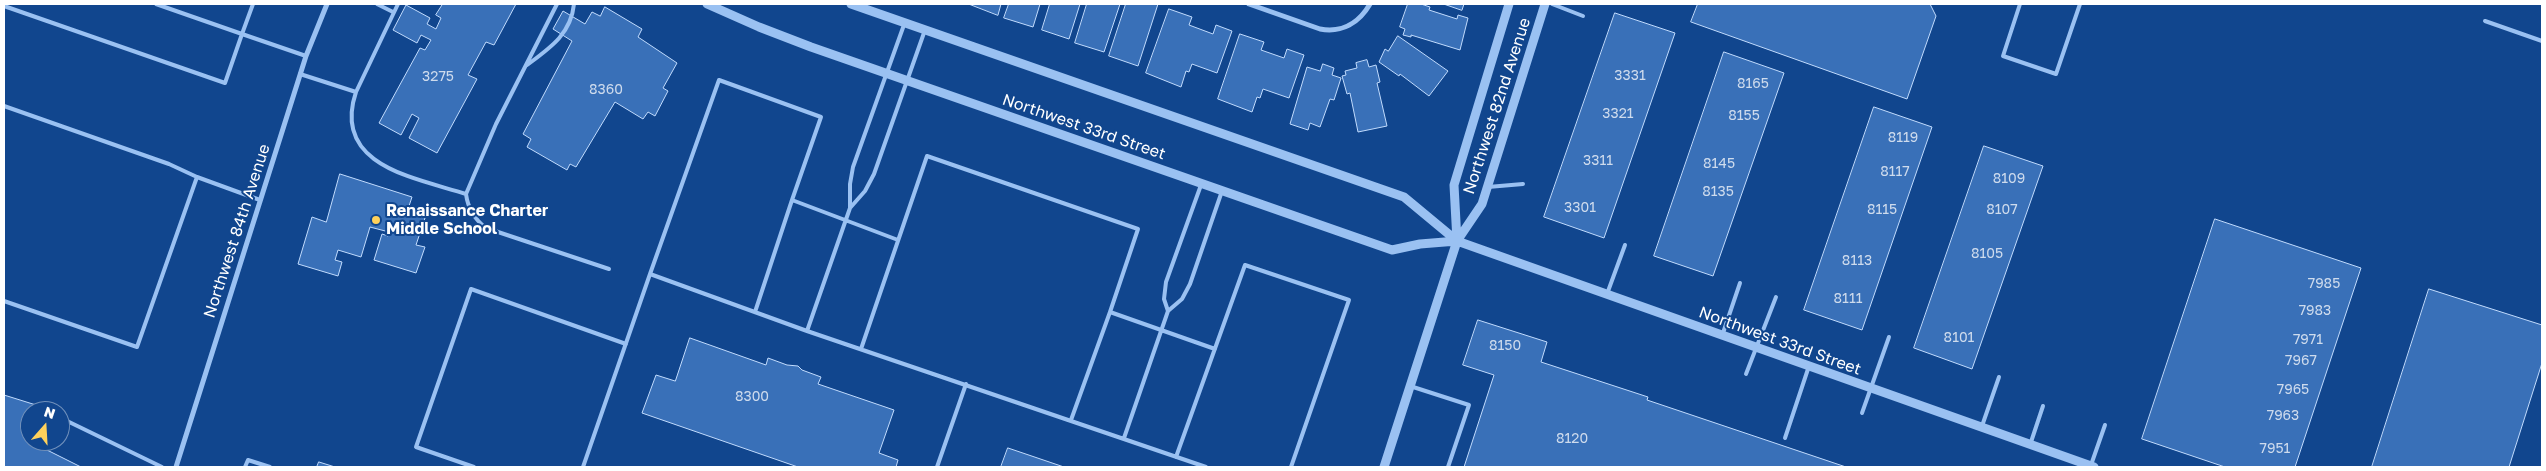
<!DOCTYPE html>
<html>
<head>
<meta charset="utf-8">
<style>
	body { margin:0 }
	#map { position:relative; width:2546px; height:471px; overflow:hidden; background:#11468e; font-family:"Golos Text",sans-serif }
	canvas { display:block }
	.frame { position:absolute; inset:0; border:5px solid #fff; pointer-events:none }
	.north { position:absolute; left:20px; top:401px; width:50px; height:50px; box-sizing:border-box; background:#11468e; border:1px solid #7090bb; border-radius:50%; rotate:19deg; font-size:14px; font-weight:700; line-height:20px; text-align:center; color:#fff }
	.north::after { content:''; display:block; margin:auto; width:18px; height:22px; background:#ffd15b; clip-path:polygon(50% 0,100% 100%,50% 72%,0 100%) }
</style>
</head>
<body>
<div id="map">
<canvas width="2546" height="471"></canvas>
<div class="frame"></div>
<div class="north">N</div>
</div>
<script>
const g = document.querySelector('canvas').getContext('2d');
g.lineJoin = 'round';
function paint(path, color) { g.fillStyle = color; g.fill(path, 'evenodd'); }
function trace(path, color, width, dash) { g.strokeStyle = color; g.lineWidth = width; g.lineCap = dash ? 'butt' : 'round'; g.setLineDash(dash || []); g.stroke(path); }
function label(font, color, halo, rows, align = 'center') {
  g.font = font + ' "Golos Text",sans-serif'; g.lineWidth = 4; g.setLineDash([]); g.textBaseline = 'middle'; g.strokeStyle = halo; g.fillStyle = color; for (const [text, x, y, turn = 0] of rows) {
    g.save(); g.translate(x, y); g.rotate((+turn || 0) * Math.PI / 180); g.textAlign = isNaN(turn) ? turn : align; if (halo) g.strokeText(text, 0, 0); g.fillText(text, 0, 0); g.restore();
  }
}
const building = new Path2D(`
	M 443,4 L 516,4 L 494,45 L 486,42 L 468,75 L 477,79 L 437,153 L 409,138 L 419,118 L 412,114 L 401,135 L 379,123 L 420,48 L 425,50 L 431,40 L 421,35 L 417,43 L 393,30 L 406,5 L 430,18 L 427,24 L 436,29 L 441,18 L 436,15 Z
	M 969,4 L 1001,4 L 998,15 Z
	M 1009,4 L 1040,4 L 1033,27 L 1004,18 Z
	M 1050,4 L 1080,4 L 1069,39 L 1042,30 Z
	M 1087,4 L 1120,4 L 1104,52 L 1075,43 Z
	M 1126,4 L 1158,4 L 1138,66 L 1109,56 Z
	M 1408,4 L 1421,4 L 1430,7 L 1429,10 L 1457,19 L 1458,15 L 1468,18 L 1460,50 L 1411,35 L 1411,37 L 1403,35 L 1405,29 L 1400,27 Z
	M 1444,4 L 1464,4 L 1462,10 Z
	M 1698,4 L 1930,4 L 1936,16 L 1907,99 L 1691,22 Z
	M 605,7 L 642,29 L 638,37 L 677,63 L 663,88 L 668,91 L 655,116 L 648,112 L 643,119 L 615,102 L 576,167 L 570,164 L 567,170 L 527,147 L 531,139 L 523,134 L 572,41 L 553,29 L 563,11 L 585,24 L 592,12 L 600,16 Z
	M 1169,9 L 1192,17 L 1189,25 L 1213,34 L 1216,25 L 1232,31 L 1217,73 L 1192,64 L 1189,72 L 1186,71 L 1181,87 L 1146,73 Z
	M 1615,13 L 1675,33 L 1604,238 L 1544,217 Z
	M 1240,34 L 1264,42 L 1261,50 L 1284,58 L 1287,49 L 1304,55 L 1289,98 L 1263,89 L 1260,98 L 1257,97 L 1252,112 L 1218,99 Z
	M 1398,36 L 1448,71 L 1429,96 L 1400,74 L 1399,76 L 1379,62 L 1385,49 L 1388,51 Z
	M 1724,52 L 1784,73 L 1713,276 L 1654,256 Z
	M 1367,60 L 1369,67 L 1376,65 L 1380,82 L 1377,83 L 1387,126 L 1358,132 L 1350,93 L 1347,94 L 1342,76 L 1346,75 L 1345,71 L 1357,68 L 1356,63 Z
	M 1323,64 L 1334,68 L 1332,75 L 1341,78 L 1334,100 L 1330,99 L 1320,127 L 1310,123 L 1308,130 L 1290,124 L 1307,67 L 1320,71 Z
	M 1874,107 L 1932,127 L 1862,330 L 1804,310 Z
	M 1984,146 L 2043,166 L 1972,369 L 1914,348 Z
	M 340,174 L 412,197 L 407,212 L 425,218 L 416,245 L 425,247 L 416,273 L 374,260 L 382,234 L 388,236 L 389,232 L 370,227 L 361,257 L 338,250 L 335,260 L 342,262 L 338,276 L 298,264 L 312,217 L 326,222 Z
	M 2215,219 L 2361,268 L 2295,467 L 2225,467 L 2142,439 Z
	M 2429,289 L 2542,325 L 2542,363 L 2509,467 L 2372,467 Z
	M 1478,320 L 1547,342 L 1541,362 L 1648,397 L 1647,400 L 1846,467 L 1464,467 L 1494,375 L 1463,365 Z
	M 690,338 L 766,365 L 768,358 L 787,365 L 798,366 L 802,370 L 821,377 L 818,384 L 894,410 L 879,453 L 898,460 L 896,467 L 798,467 L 642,413 L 656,375 L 675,381 Z
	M 4,395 L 52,410 L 30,411 L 30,441 L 43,441 L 41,447 L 81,467 L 4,467 Z
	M 1008,448 L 1064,467 L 1001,467 Z
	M 319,462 L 335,467 L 317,467 Z`);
const service = new Path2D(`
	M 156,4 L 242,34 L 253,4
	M 377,4 L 393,12
	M 557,4 L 496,124 L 466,194 C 468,209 474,219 486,228 L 609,269
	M 1552,4 L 1583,16
	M 2020,4 L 2003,56 L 2056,74 L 2080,4
	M 4,6 L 225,83 L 242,34 L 306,56
	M 2485,21 L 2542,41
	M 527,65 C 550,48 571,34 574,4
	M 300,74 L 356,92 C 331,166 416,178 466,194
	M 356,92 L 398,4
	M 4,106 L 169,164 L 197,177 L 137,347 L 4,301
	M 197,177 L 260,200
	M 1488,187 L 1523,184
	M 850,208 L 850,184 L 853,167 L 905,22
	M 650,274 L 719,80 L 821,117 L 792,200 L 898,240
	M 1607,294 L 1625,245
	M 1168,311 L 1164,299 L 1166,282 L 1201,185
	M 755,312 L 792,200
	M 807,331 L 850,208 L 865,191 L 874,174 L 925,30
	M 1722,336 L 1740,283
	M 861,349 L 927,156 L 1138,229 L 1110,312 L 1215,349
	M 1746,374 L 1776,297
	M 1410,386 L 1469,405 L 1448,467
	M 1862,413 L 1889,337
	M 65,420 L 162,467
	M 1071,420 L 1110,312
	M 1982,426 L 1999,377
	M 1124,438 L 1168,311 L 1182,299 L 1190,284 L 1222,191
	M 1785,438 L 1809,366
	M 2030,445 L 2043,406
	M 1176,457 L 1245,265 L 1349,300 L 1291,467
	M 2091,465 L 2105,425
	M 245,467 L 248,460 L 270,467
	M 474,467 L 416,447 L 471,289 L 626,344
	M 583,467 L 650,274 L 807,331 L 1206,467
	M 937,467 L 966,384`);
const minor = new Path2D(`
	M 1249,4 L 1320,29 C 1342,33 1359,23 1370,4
	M 176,467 L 306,56 L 327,4`);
const tertiary = new Path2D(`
	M 707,4 L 759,27 L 811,47 L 1392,250 L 1420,244 L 1457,241
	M 851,4 L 1404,197 L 1457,241 L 2094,467
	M 1457,241 L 1454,185 L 1509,4
	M 1384,467 L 1457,241 L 1482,204 L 1545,4`);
const markers = [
	[376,220,5,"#ffd15b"]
];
const numberNames = [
	["3331",1630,76],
	["3275",438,77],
	["8165",1753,84],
	["8360",606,90],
	["3321",1618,114],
	["8155",1744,116],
	["8119",1903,138],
	["3311",1598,161],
	["8145",1719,164],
	["8117",1895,172],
	["8109",2009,179],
	["8135",1718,192],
	["3301",1580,208],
	["8115",1882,210],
	["8107",2002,210],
	["8105",1987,254],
	["8113",1857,261],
	["7985",2324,284],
	["8111",1848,299],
	["7983",2315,311],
	["8101",1959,338],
	["7971",2308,340],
	["8150",1505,346],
	["7967",2301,361],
	["7965",2293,390],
	["8300",752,397],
	["7963",2283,416],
	["8120",1572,439],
	["7951",2275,449]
];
const streetNames = [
	["Northwest 82nd Avenue",1497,106,-72],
	["Northwest 33rd Street",1084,127,19],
	["Northwest 84th Avenue",237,231,-72],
	["Northwest 33rd Street",1780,341,20]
];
const poiNames = [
	["Renaissance Charter",386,211],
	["Middle School",386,229]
];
paint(building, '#3970b8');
trace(building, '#c1dbfd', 1);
trace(service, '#9ac1f2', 4);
trace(minor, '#9ac1f2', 5);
trace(tertiary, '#9ac1f2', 9);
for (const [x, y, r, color] of markers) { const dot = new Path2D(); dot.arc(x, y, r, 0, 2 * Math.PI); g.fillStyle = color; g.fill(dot); trace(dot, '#11468e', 2); }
label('14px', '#cedbed', null, numberNames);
label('16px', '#fff', '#11468e', streetNames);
label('bold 16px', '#fff', '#11468e', poiNames, 'left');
</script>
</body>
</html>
